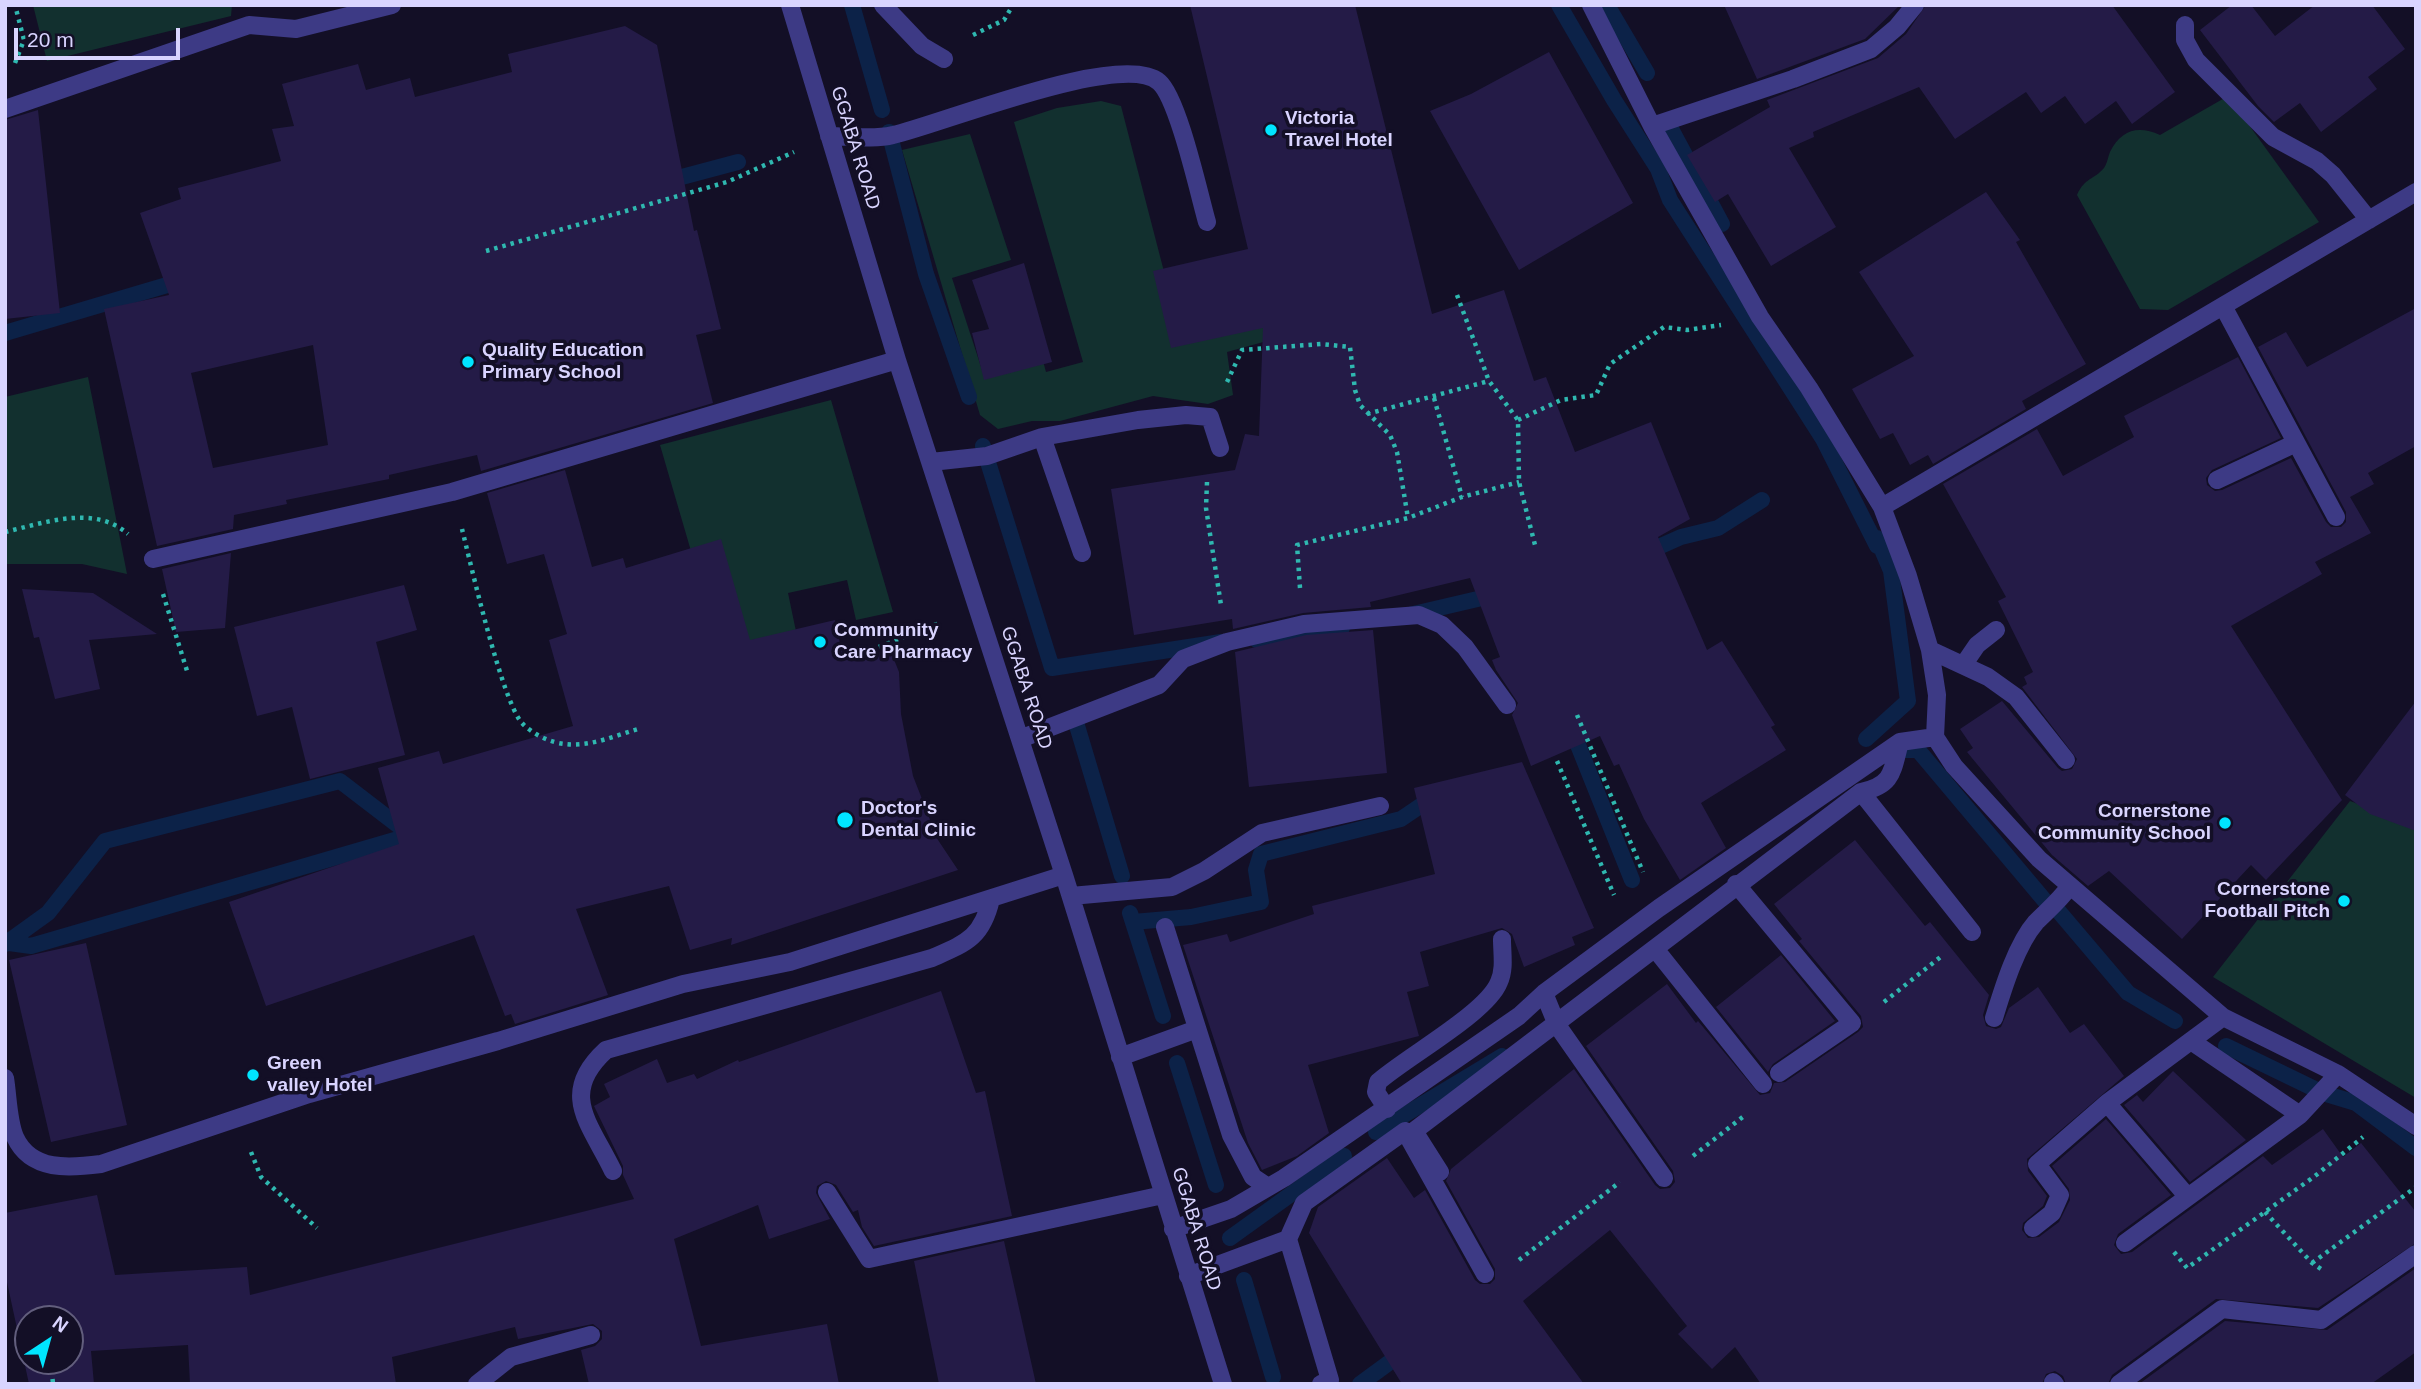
<!DOCTYPE html>
<html>
<head>
<meta charset="utf-8">
<style>
	body { margin:0 }
	#map { position:relative; width:2421px; height:1389px; overflow:hidden; background:#130f26; font-family:Helvetica,sans-serif }
	canvas { display:block }
	.frame { position:absolute; inset:0; border:7px solid #d9d4ff; pointer-events:none }
	.north { position:absolute; left:14px; top:1305px; width:70px; height:70px; box-sizing:border-box; background:#130f26; border:2px solid #625e7d; border-radius:50%; rotate:36deg; font-size:19px; font-weight:700; line-height:28px; text-align:center; color:#d9d4ff }
	.north::after { content:''; display:block; margin:auto; width:24px; height:32px; background:#00e5ff; clip-path:polygon(50% 0,100% 100%,50% 72%,0 100%) }
	.scale { position:absolute; left:14px; top:28px; width:166px; height:32px; box-sizing:border-box; border:4px solid #d9d4ff; border-top:0; padding-left:9px; font-size:21px; line-height:24px; white-space:nowrap; color:#d9d4ff; -webkit-text-stroke:5px #130f26; paint-order:stroke }
</style>
</head>
<body>
<div id="map">
<canvas width="2421" height="1389"></canvas>
<div class="frame"></div>
<div class="north">N</div>
<div class="scale">20 m</div>
</div>
<script>
const g = document.querySelector('canvas').getContext('2d');
g.lineJoin = 'round';
function paint(path, color) { g.fillStyle = color; g.fill(path, 'evenodd'); }
function trace(path, color, width, dash) { g.strokeStyle = color; g.lineWidth = width; g.lineCap = dash ? 'butt' : 'round'; g.setLineDash(dash || []); g.stroke(path); }
function label(font, color, halo, rows, align = 'center') {
  g.font = font + ' Helvetica,sans-serif'; g.lineWidth = 7; g.setLineDash([]); g.textBaseline = 'middle'; g.strokeStyle = halo; g.fillStyle = color; for (const [text, x, y, turn = 0] of rows) {
    g.save(); g.translate(x, y); g.rotate((+turn || 0) * Math.PI / 180); g.textAlign = isNaN(turn) ? turn : align; if (halo) g.strokeText(text, 0, 0); g.fillText(text, 0, 0); g.restore();
  }
}
const green = new Path2D(`
	M 33,5 L 232,5 L 231,16 L 47,61 Z
	M 2228,96 L 2319,222 L 2168,310 L 2140,309 L 2077,195 C 2085,177 2094,180 2104,168 C 2107,164 2108,157 2110,152 C 2121,130 2138,125 2160,135 Z
	M 1101,101 L 1121,106 L 1182,341 L 1267,324 L 1267,341 L 1227,352 L 1233,395 L 1208,404 L 1153,396 L 1060,421 L 1032,421 L 998,429 L 980,415 L 902,150 L 970,134 L 1011,260 L 952,278 L 985,379 L 1043,361 L 1046,372 L 1083,362 L 1014,122 L 1057,108 Z
	M 88,377 L 127,574 L 82,564 L 5,564 L 5,397 Z
	M 831,400 L 893,612 L 856,620 L 847,580 L 788,593 L 798,641 L 760,649 L 756,639 L 735,645 L 736,705 L 660,445 Z
	M 2350,801 L 2416,825 L 2416,1098 L 2213,977 Z`);
const stream = new Path2D(`
	M 852,5 L 882,110
	M 1559,5 L 1614,100 L 1658,169 L 1670,200 L 1823,439 L 1877,546
	M 1607,5 L 1647,73
	M 1670,127 L 1722,224
	M 889,132 L 926,274 L 969,397
	M 663,182 L 738,162
	M 5,333 L 184,280
	M 983,446 L 1052,668 L 1050,661
	M 1645,553 L 1681,537 L 1718,528 L 1762,500
	M 1409,615 L 1499,594
	M 1257,640 L 1342,628
	M 1052,668 L 1221,642
	M 1075,719 L 1122,876
	M 1570,725 L 1632,880
	M 1866,739 L 1908,701 L 1891,571 L 1877,538
	M 1889,755 L 1898,750 L 1918,750 L 2045,901 L 2055,907 L 2128,993 L 2175,1021
	M 1130,913 L 1163,1016
	M 1133,922 L 1191,917 L 1261,902 L 1256,870 L 1261,854 L 1401,819 L 1432,798
	M 9,943 L 31,946 L 405,837
	M 5,944 L 48,913 L 105,841 L 340,781 L 400,827 L 413,826
	M 2226,1046 L 2323,1093 L 2356,1103 L 2416,1148
	M 1177,1063 L 1216,1185
	M 1376,1132 L 1502,1056
	M 1230,1238 L 1344,1156
	M 1244,1280 L 1273,1377
	M 1360,1384 L 1405,1351`);
const building = new Path2D(`
	M 1190,5 L 1355,5 L 1432,314 L 1504,290 L 1534,381 L 1546,377 L 1575,452 L 1651,422 L 1690,519 L 1658,537 L 1707,650 L 1722,641 L 1775,725 L 1771,727 L 1786,750 L 1701,803 L 1726,848 L 1680,880 L 1644,819 L 1619,764 L 1614,766 L 1600,736 L 1531,766 L 1512,715 L 1518,703 L 1496,670 L 1492,660 L 1500,657 L 1470,578 L 1370,602 L 1371,607 L 1303,613 L 1233,629 L 1232,619 L 1134,635 L 1111,489 L 1235,470 L 1245,434 L 1259,436 L 1263,328 L 1171,348 L 1153,271 L 1248,249 Z
	M 1724,5 L 1900,5 L 1865,39 L 1757,79 Z
	M 1926,5 L 2112,5 L 2175,92 L 2132,124 L 2116,101 L 2085,124 L 2065,96 L 2041,113 L 2026,92 L 1955,139 L 1919,87 L 1813,132 L 1814,137 L 1789,148 L 1836,227 L 1771,266 L 1728,194 L 1715,202 L 1687,155 L 1770,107 L 1767,100 L 1878,58 L 1906,34 Z
	M 2232,5 L 2251,5 L 2275,36 L 2315,5 L 2372,5 L 2405,49 L 2368,77 L 2377,89 L 2321,132 L 2300,103 L 2274,122 L 2258,106 L 2200,30 Z
	M 625,26 L 657,45 L 694,231 L 697,230 L 721,329 L 696,335 L 713,403 L 481,471 L 477,455 L 389,475 L 389,479 L 286,500 L 287,504 L 234,515 L 233,529 L 157,546 L 104,309 L 169,295 L 140,213 L 181,199 L 178,188 L 281,161 L 272,129 L 294,126 L 282,84 L 358,64 L 366,90 L 410,78 L 415,97 L 512,72 L 508,54 ZM 313,345 L 328,445 L 213,468 L 191,373 Z
	M 1549,52 L 1633,203 L 1519,270 L 1430,111 L 1471,94 Z
	M 38,110 L 60,313 L 5,319 L 5,120 Z
	M 1986,192 L 2020,240 L 2016,242 L 2086,364 L 2022,401 L 2026,409 L 1933,464 L 1928,455 L 1910,465 L 1893,433 L 1880,439 L 1852,389 L 1914,356 L 1859,272 Z
	M 1024,263 L 1052,362 L 984,380 L 972,333 L 989,329 L 972,280 Z
	M 2416,308 L 2416,446 L 2368,473 L 2374,484 L 2350,497 L 2371,533 L 2315,562 L 2322,574 L 2231,626 L 2342,800 L 2266,880 L 2251,865 L 2182,939 L 2109,871 L 2088,886 L 2052,855 L 1967,752 L 1973,748 L 1960,729 L 2002,701 L 2058,768 L 2062,771 L 2072,769 L 2077,759 L 2022,687 L 2027,684 L 2024,677 L 2033,672 L 1998,601 L 2006,597 L 1943,484 L 2037,429 L 2063,476 L 2134,437 L 2124,416 L 2238,357 L 2281,438 L 2212,470 L 2206,478 L 2207,485 L 2215,491 L 2222,490 L 2291,458 L 2326,522 L 2331,527 L 2341,527 L 2346,522 L 2346,512 L 2258,347 L 2286,332 L 2307,367 Z
	M 565,470 L 592,567 L 623,558 L 626,568 L 721,539 L 750,640 L 835,620 L 842,653 L 891,652 L 899,672 L 901,714 L 913,776 L 938,840 L 958,870 L 731,945 L 732,938 L 690,950 L 669,886 L 576,909 L 608,995 L 515,1024 L 511,1014 L 505,1016 L 474,935 L 266,1006 L 229,902 L 399,844 L 378,768 L 439,751 L 443,764 L 573,726 L 549,640 L 567,634 L 544,554 L 507,564 L 487,493 Z
	M 231,553 L 225,628 L 176,632 L 162,569 Z
	M 404,585 L 417,630 L 376,642 L 405,755 L 310,779 L 292,707 L 257,716 L 234,627 Z
	M 22,589 L 93,593 L 157,634 L 89,640 L 100,689 L 55,699 L 39,637 L 34,638 Z
	M 1373,630 L 1387,773 L 1249,787 L 1235,652 L 1306,635 Z
	M 2416,701 L 2416,831 L 2370,814 L 2345,795 Z
	M 1522,762 L 1594,928 L 1572,937 L 1575,945 L 1524,967 L 1512,934 L 1502,928 L 1420,952 L 1429,986 L 1407,992 L 1419,1036 L 1308,1065 L 1329,1133 L 1297,1156 L 1262,1170 L 1248,1143 L 1183,945 L 1227,934 L 1230,942 L 1314,914 L 1312,906 L 1435,874 L 1414,788 Z
	M 1855,840 L 1925,926 L 1930,922 L 1989,995 L 1983,1015 L 1986,1026 L 1996,1029 L 2001,1027 L 2009,1008 L 2038,987 L 2070,1033 L 2084,1024 L 2124,1076 L 2027,1159 L 2028,1171 L 2047,1196 L 2043,1206 L 2023,1223 L 2022,1230 L 2028,1238 L 2039,1237 L 2059,1222 L 2070,1200 L 2069,1189 L 2052,1166 L 2106,1119 L 2171,1195 L 2118,1234 L 2114,1245 L 2121,1254 L 2132,1252 L 2263,1156 L 2272,1165 L 2323,1129 L 2343,1157 L 2361,1143 L 2416,1212 L 2416,1243 L 2318,1308 L 2216,1299 L 2112,1375 L 2108,1384 L 2066,1384 L 2063,1376 L 2055,1371 L 2046,1374 L 2042,1384 L 1761,1384 L 1735,1347 L 1712,1369 L 1678,1334 L 1687,1326 L 1610,1230 L 1523,1301 L 1584,1384 L 1402,1384 L 1309,1233 L 1318,1207 L 1387,1158 L 1414,1198 L 1425,1190 L 1475,1280 L 1480,1284 L 1490,1284 L 1495,1279 L 1495,1269 L 1446,1181 L 1451,1169 L 1574,1069 L 1655,1185 L 1660,1189 L 1670,1188 L 1675,1182 L 1673,1171 L 1586,1046 L 1667,984 L 1696,1023 L 1698,1021 L 1760,1095 L 1770,1093 L 1774,1083 L 1785,1082 L 1858,1032 L 1863,1027 L 1861,1016 L 1799,941 L 1802,939 L 1774,904 Z
	M 86,943 L 127,1125 L 51,1142 L 9,960 Z
	M 1781,955 L 1835,1021 L 1773,1064 L 1768,1072 L 1716,1007 Z
	M 941,991 L 976,1093 L 985,1091 L 1012,1216 L 874,1246 L 862,1227 L 858,1210 L 853,1212 L 836,1185 L 826,1181 L 817,1186 L 816,1193 L 830,1219 L 769,1239 L 758,1205 L 674,1239 L 701,1346 L 827,1324 L 839,1384 L 589,1384 L 581,1350 L 595,1346 L 602,1339 L 602,1331 L 593,1324 L 518,1339 L 515,1327 L 392,1357 L 396,1384 L 190,1384 L 188,1345 L 91,1351 L 94,1384 L 29,1384 L 5,1273 L 5,1213 L 97,1195 L 115,1275 L 247,1267 L 250,1295 L 634,1199 L 623,1175 L 623,1166 L 594,1106 L 610,1097 L 604,1084 L 657,1059 L 667,1083 L 694,1074 L 697,1079 L 738,1060 L 739,1062 ZM 28,1319 L 70,1319 L 70,1361 L 28,1361 Z
	M 2173,1071 L 2246,1140 L 2190,1182 L 2124,1105 L 2137,1095 L 2143,1102 Z
	M 1004,1241 L 1036,1384 L 939,1384 L 914,1261 Z
	M 2416,1268 L 2416,1352 L 2371,1384 L 2139,1384 L 2225,1321 L 2327,1330 Z`);
const path = new Path2D(`
	M 973,35 L 1004,20 L 1013,5
	M 15,63 L 24,40 L 15,5
	M 486,251 L 727,182 L 794,152
	M 1457,295 L 1489,381 L 1518,420 L 1519,482 L 1535,545
	M 1227,382 L 1242,350 L 1321,344 L 1350,347 L 1355,390 L 1360,405 L 1390,435 L 1397,452 L 1408,518
	M 1434,398 L 1462,497
	M 1367,414 L 1489,381
	M 1518,420 L 1561,400 L 1596,395 L 1610,364 L 1664,327 L 1687,330 L 1721,325
	M 1207,482 L 1206,508 L 1221,605
	M 462,529 C 471,565 502,701 522,723 C 532,734 551,743 565,744 C 590,747 614,736 638,729
	M 5,532 C 44,523 94,504 128,534
	M 1300,588 L 1297,545 L 1408,518 L 1462,497 L 1519,482
	M 163,594 L 188,674
	M 871,650 L 942,622
	M 1577,715 L 1643,872
	M 1557,761 L 1614,895
	M 1884,1002 L 1943,955
	M 251,1152 L 261,1177 L 317,1228
	M 1693,1156 L 1744,1116
	M 2265,1212 L 2312,1263 L 2324,1271
	M 2174,1252 L 2187,1268 L 2315,1176 L 2363,1137
	M 1519,1260 L 1620,1182
	M 2312,1263 L 2416,1187
	M 51,1362 L 53,1384`);
const minor = new Path2D(`
	M 790,5 L 897,360 L 1064,875 L 1223,1384
	M 883,5 L 922,46 L 944,59
	M 1591,5 L 1652,126 L 1760,317 L 1809,388 L 1882,507 L 1908,576 L 1930,650 L 1937,695 L 1935,737 L 1954,766 L 2039,859 L 2223,1017 L 2338,1074 L 2416,1126
	M 2185,25 L 2185,40 L 2196,60 L 2273,137 L 2317,161 L 2333,175 L 2369,220
	M 5,109 L 249,25 L 296,29 L 392,5
	M 1652,126 L 1793,79 L 1871,49 L 1897,27 L 1915,5
	M 829,136 C 849,136 873,140 893,135 C 942,124 1122,50 1159,82 C 1178,98 1199,194 1207,222
	M 2223,306 L 2336,517
	M 1042,437 L 1082,553
	M 931,462 L 987,456 L 1042,437 L 1138,420 L 1186,415 L 1210,417 L 1220,448
	M 2217,480 L 2296,443
	M 1882,507 L 2416,192
	M 153,559 L 452,492 L 897,360
	M 1930,650 L 1988,677 L 2016,697 L 2066,760
	M 1964,664 L 1977,645 L 1996,630
	M 1020,739 L 1159,685 L 1183,659 L 1227,642 L 1304,624 L 1419,615 L 1442,625 L 1465,647 L 1507,705
	M 1861,792 L 1972,932
	M 1736,884 L 1852,1023 L 1779,1073
	M 1071,896 L 1172,887 L 1204,871 L 1262,833 L 1380,806
	M 1165,927 L 1231,1135 L 1253,1177 L 1268,1187
	M 1656,950 L 1763,1084
	M 1544,993 L 1557,1025 L 1664,1178
	M 1994,1018 C 2003,989 2016,945 2036,922 C 2048,910 2060,900 2070,886
	M 2191,1041 L 2300,1115
	M 1120,1057 L 1197,1029
	M 5,1078 C 8,1096 8,1121 15,1137 C 31,1172 70,1168 101,1164 L 309,1094 L 498,1041 L 683,984 L 790,962 L 1064,875
	M 2107,1103 L 2188,1197
	M 1387,1109 L 1376,1092 L 1378,1082 C 1406,1057 1487,1013 1499,982 C 1505,969 1502,954 1502,939
	M 613,1171 C 590,1123 558,1094 606,1050 L 932,958 C 966,943 982,938 991,899
	M 1440,1172 L 1414,1131 L 1861,792 C 1893,785 1892,772 1900,742
	M 827,1192 L 869,1259 L 1163,1195
	M 2033,1228 L 2052,1213 L 2060,1195 L 2037,1164 L 2107,1103 L 2223,1017
	M 1173,1229 L 1231,1209 L 1284,1178 L 1519,1016 L 1544,993 L 1659,908 L 1900,742 L 1935,737
	M 1288,1239 L 1330,1380 L 1321,1384
	M 2125,1243 L 2300,1115 L 2338,1074
	M 1188,1276 L 1288,1239 L 1304,1203 L 1405,1131 L 1485,1274
	M 2053,1382 L 2055,1384
	M 477,1384 L 511,1357 L 591,1335
	M 2119,1384 L 2222,1309 L 2321,1320 L 2416,1254`);
const markers = [
	[1271,130,7,"#00e5ff"],
	[468,362,7,"#00e5ff"],
	[820,642,7,"#00e5ff"],
	[845,820,9,"#00e5ff"],
	[2225,823,7,"#00e5ff"],
	[2344,901,7,"#00e5ff"],
	[253,1075,7,"#00e5ff"]
];
const poiNames = [
	["Victoria",1285,119],
	["Travel Hotel",1285,141],
	["Quality Education",482,351],
	["Primary School",482,373],
	["Community",834,631],
	["Care Pharmacy",834,653],
	["Doctor's",861,809],
	["Dental Clinic",861,831],
	["Cornerstone",2211,812,"right"],
	["Community School",2211,834,"right"],
	["Cornerstone",2330,890,"right"],
	["Football Pitch",2330,912,"right"],
	["Green",267,1064],
	["valley Hotel",267,1086]
];
const streetNames = [
	["GGABA ROAD",855,148,73],
	["GGABA ROAD",1026,688,72],
	["GGABA ROAD",1196,1229,73]
];
paint(green, '#12302f');
trace(stream, '#0c2248', 16);
paint(building, '#241b47');
trace(path, '#2fb8b0', 4.5, [3.5, 5]);
trace(minor, '#3d3a85', 18);
for (const [x, y, r, color] of markers) { const dot = new Path2D(); dot.arc(x, y, r, 0, 2 * Math.PI); g.fillStyle = color; g.fill(dot); trace(dot, '#130f26', 2.5); }
label('bold 19px', '#d9d4ff', '#130f26', poiNames, 'left');
label('19px', '#d9d4ff', '#130f26', streetNames);
</script>
</body>
</html>
